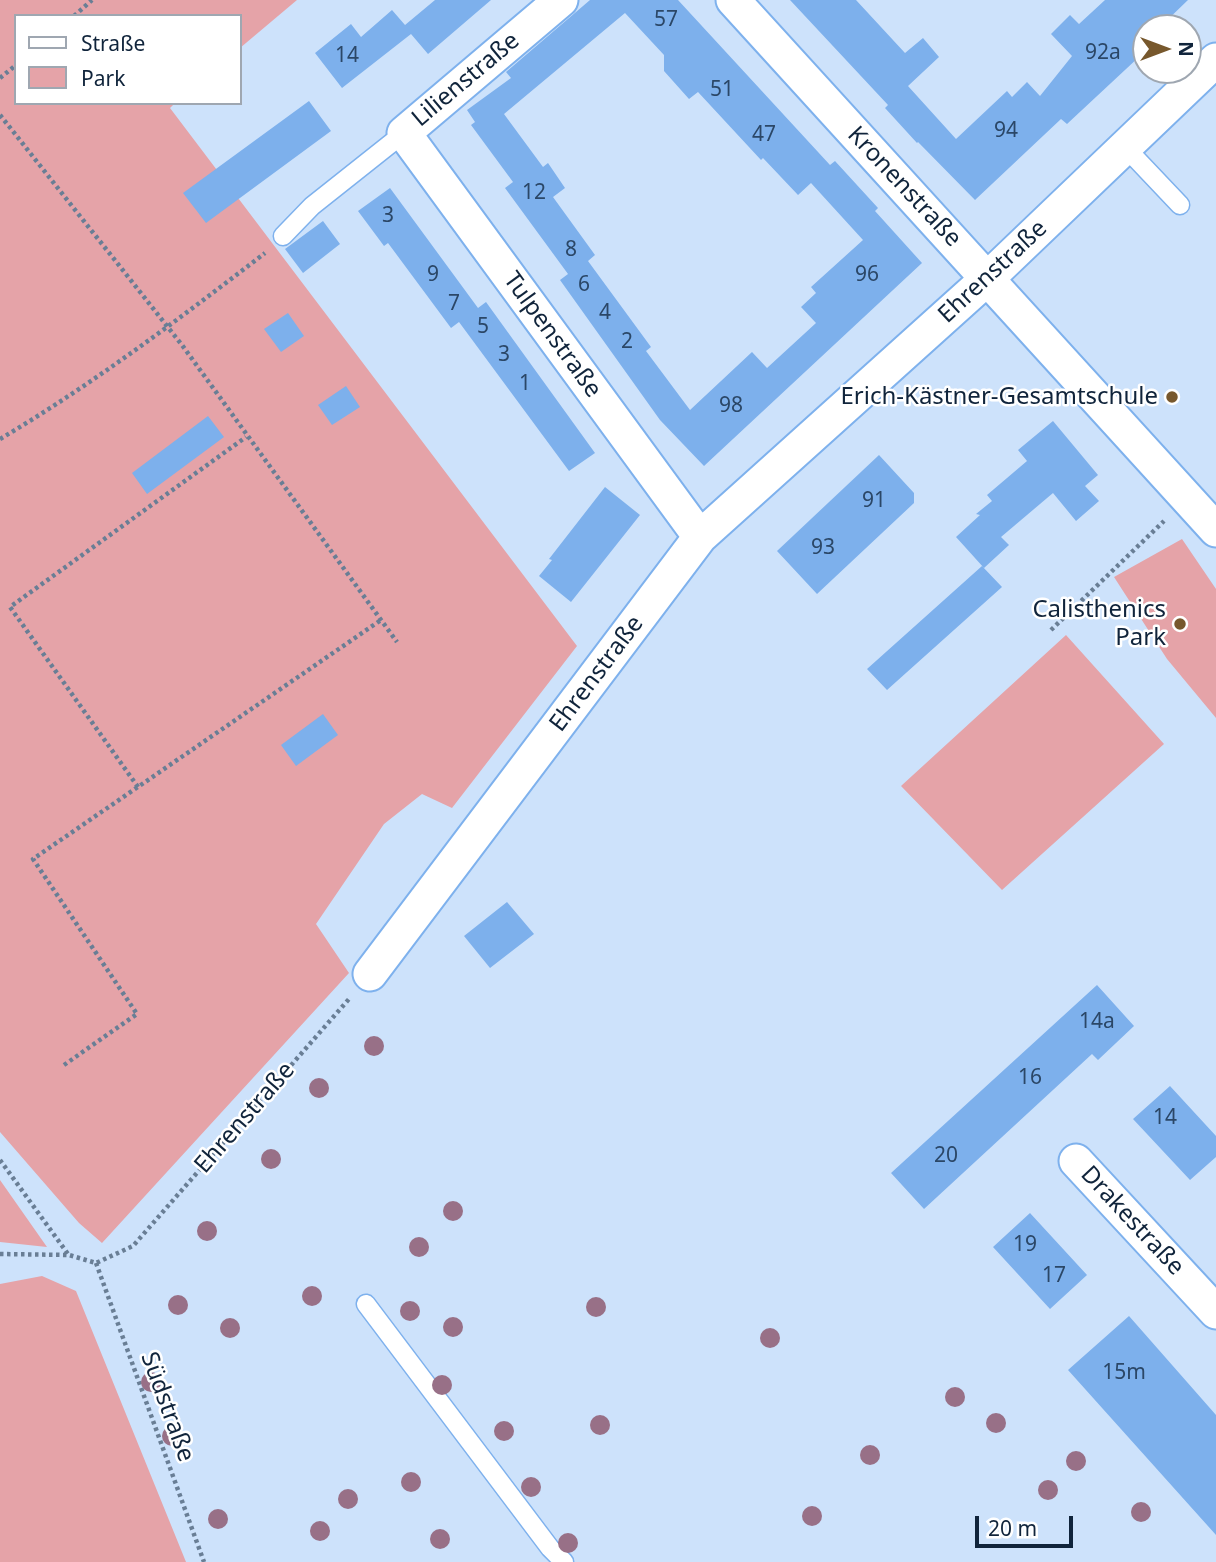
<!DOCTYPE html>
<html>
<head>
<meta charset="utf-8">
<style>
	body { margin:0 }
	#map { position:relative; width:1216px; height:1562px; overflow:hidden; background:#cde2fb; font-family:"Noto Sans",sans-serif }
	canvas { display:block }
	.legend { position:absolute; left:14px; top:14px; width:228px; height:91px; box-sizing:border-box; background:#fff; border:2px solid #9fa7b1; margin:0; padding:9px 12px; list-style:none; font-size:21px; color:#10243b }
	.legend li { display:flex; align-items:center; gap:14px; height:35px }
	.legend b { width:35px; border:2px solid #9fa7b1 }
	.north { position:absolute; left:1132px; top:14px; width:70px; height:70px; box-sizing:border-box; background:#fff; border:2px solid #9fa7b1; border-radius:50%; rotate:90deg; font-size:19px; font-weight:700; line-height:28px; text-align:center; color:#10243b }
	.north::after { content:''; display:block; margin:auto; width:24px; height:32px; background:#77582d; clip-path:polygon(50% 0,100% 100%,50% 72%,0 100%) }
	.scale { position:absolute; left:975px; top:1516px; width:98px; height:32px; box-sizing:border-box; border:4px solid #10243b; border-top:0; padding-left:9px; font-size:21px; line-height:24px; white-space:nowrap; color:#10243b; -webkit-text-stroke:5px #fff; paint-order:stroke }
</style>
</head>
<body>
<div id="map">
<canvas width="1216" height="1562"></canvas>
<ul class="legend">
<li><b style="height:9px;background:#fff"></b>Straße</li>
<li><b style="height:19px;background:#e5a3a8"></b>Park</li>
</ul>
<div class="north">N</div>
<div class="scale">20 m</div>
</div>
<script>
const g = document.querySelector('canvas').getContext('2d');
g.lineJoin = 'round';
function paint(path, color) { g.fillStyle = color; g.fill(path, 'evenodd'); }
function trace(path, color, width, dash) { g.strokeStyle = color; g.lineWidth = width; g.lineCap = dash ? 'butt' : 'round'; g.setLineDash(dash || []); g.stroke(path); }
function label(font, color, halo, rows, align = 'center') {
  g.font = font + ' "Noto Sans",sans-serif'; g.lineWidth = 5; g.setLineDash([]); g.textBaseline = 'middle'; g.strokeStyle = halo; g.fillStyle = color; for (const [text, x, y, turn = 0] of rows) {
    g.save(); g.translate(x, y); g.rotate((+turn || 0) * Math.PI / 180); g.textAlign = isNaN(turn) ? turn : align; if (halo) g.strokeText(text, 0, 0); g.fillText(text, 0, 0); g.restore();
  }
}
const green = new Path2D(`
	M 0,0 L 297,0 L 240,48 L 240,16 L 16,16 L 16,103 L 175,103 L 170,108 L 577,646 L 452,808 L 422,794 L 384,824 L 316,924 L 349,973 L 102,1243 L 79,1223 L 0,1132 Z
	M 1182,539 L 1216,589 L 1216,718 L 1167,659 L 1114,577 Z
	M 1066,635 L 1164,744 L 1002,890 L 901,786 Z
	M 0,1180 L 47,1247 L 0,1242 Z
	M 42,1276 L 76,1291 L 186,1562 L 0,1562 L 0,1284 Z`);
const building = new Path2D(`
	M 435,0 L 491,0 L 428,54 L 411,34 L 342,88 L 315,53 L 351,24 L 361,37 L 392,10 L 405,25 Z
	M 590,0 L 678,0 L 830,165 L 835,161 L 878,208 L 875,211 L 922,263 L 704,466 L 660,420 L 560,280 L 568,274 L 505,188 L 513,182 L 471,125 L 475,122 L 467,110 L 511,78 L 506,72 ZM 625,13 L 664,55 L 664,71 L 689,99 L 698,92 L 761,160 L 763,158 L 798,195 L 811,183 L 863,240 L 811,287 L 816,293 L 801,307 L 816,323 L 767,368 L 752,352 L 690,410 L 646,351 L 651,347 L 588,261 L 595,255 L 553,197 L 565,188 L 548,163 L 543,167 L 504,114 Z
	M 790,0 L 856,0 L 905,53 L 923,38 L 939,57 L 908,86 L 956,139 L 1007,91 L 1012,97 L 1027,82 L 1040,96 L 1072,56 L 1051,34 L 1070,15 L 1079,24 L 1105,0 L 1188,0 L 1159,28 L 1146,28 L 1146,40 L 1135,50 L 1140,56 L 1067,124 L 1061,119 L 975,200 L 918,142 L 917,143 L 885,108 L 888,105 Z
	M 309,101 L 331,131 L 206,223 L 183,193 Z
	M 390,188 L 478,308 L 486,302 L 595,453 L 569,471 L 459,322 L 451,328 L 388,243 L 384,246 L 358,211 Z
	M 323,221 L 340,244 L 303,273 L 285,249 Z
	M 288,313 L 304,336 L 281,352 L 264,329 Z
	M 346,386 L 360,407 L 332,425 L 318,405 Z
	M 208,416 L 224,437 L 147,494 L 132,473 Z
	M 1053,421 L 1098,475 L 1085,486 L 1099,501 L 1076,521 L 1053,493 L 1001,537 L 1009,545 L 984,568 L 956,537 L 980,515 L 976,514 L 992,501 L 987,495 L 1027,461 L 1018,450 Z
	M 879,455 L 914,493 L 914,503 L 817,594 L 777,551 Z
	M 605,487 L 640,515 L 571,602 L 539,576 L 552,560 L 549,559 Z
	M 982,566 L 1002,587 L 887,690 L 867,669 Z
	M 323,714 L 338,735 L 296,766 L 281,745 Z
	M 507,902 L 534,934 L 490,968 L 464,936 Z
	M 1097,985 L 1134,1026 L 1098,1060 L 1092,1054 L 924,1209 L 891,1173 Z
	M 1170,1086 L 1216,1136 L 1216,1157 L 1190,1180 L 1133,1119 Z
	M 1030,1213 L 1087,1275 L 1050,1309 L 993,1247 Z
	M 1129,1316 L 1216,1415 L 1216,1535 L 1068,1370 Z`);
const path = new Path2D(`
	M 74,16 L 92,0
	M 0,78 L 16,65
	M 0,115 L 182,345 L 397,642
	M 0,439 C 93,384 179,319 265,253
	M 1051,630 L 1164,521
	M 138,787 L 10,607 L 246,437
	M 64,1065 L 137,1014 L 33,859 L 381,620
	M 0,1160 L 68,1254
	M 0,1254 L 69,1255 L 96,1263 L 133,1246 L 349,999
	M 96,1263 L 204,1562`);
const service = new Path2D(`
	M 1125,147 L 1180,205
	M 283,236 L 312,206 L 404,133
	M 366,1304 L 550,1548 L 564,1562`);
const minor = new Path2D(`
	M 561,0 L 404,133 L 700,537
	M 733,0 L 1216,530
	M 370,974 L 700,537 L 988,278 L 1216,60
	M 1076,1161 L 1216,1312`);
const trees = [
	[374,1046],
	[319,1088],
	[271,1159],
	[453,1211],
	[207,1231],
	[419,1247],
	[312,1296],
	[178,1305],
	[596,1307],
	[410,1311],
	[453,1327],
	[230,1328],
	[770,1338],
	[151,1382],
	[442,1385],
	[955,1397],
	[996,1423],
	[600,1425],
	[504,1431],
	[172,1436],
	[870,1455],
	[1076,1461],
	[411,1482],
	[531,1487],
	[1048,1490],
	[348,1499],
	[1141,1512],
	[812,1516],
	[218,1519],
	[320,1531],
	[440,1539],
	[568,1543]
];
const markers = [
	[1172,397,7,"#77582d"],
	[1180,624,7,"#77582d"]
];
const numberNames = [
	["57",666,20],
	["92a",1103,53],
	["14",347,56],
	["51",722,90],
	["94",1006,131],
	["47",764,135],
	["12",534,193],
	["3",388,216],
	["8",571,250],
	["9",433,275],
	["96",867,275],
	["6",584,285],
	["7",454,304],
	["4",605,313],
	["5",483,327],
	["2",627,342],
	["3",504,355],
	["1",525,384],
	["98",731,406],
	["91",874,501],
	["93",823,548],
	["14a",1097,1022],
	["16",1030,1078],
	["14",1165,1118],
	["20",946,1156],
	["19",1025,1245],
	["17",1054,1276],
	["15m",1124,1373]
];
const streetNames = [
	["Lilienstraße",466,80,-40],
	["Kronenstraße",904,187,47],
	["Ehrenstraße",993,272,-43],
	["Tulpenstraße",552,335,54],
	["Ehrenstraße",597,674,-53],
	["Ehrenstraße",245,1118,-49],
	["Drakestraße",1132,1221,47],
	["Südstraße",167,1407,70]
];
const poiNames = [
	["Erich-Kästner-Gesamtschule",1158,397],
	["Calisthenics",1166,610],
	["Park",1166,638]
];
paint(green, '#e5a3a8');
paint(building, '#7db0ec');
trace(service, '#7eb1ed', 21);
trace(minor, '#7eb1ed', 37);
trace(path, '#697e95', 4.5, [3.5, 3.5]);
trace(service, '#fff', 18);
trace(minor, '#fff', 33);
g.fillStyle = '#987087';
for (const [x, y] of trees) { g.beginPath(); g.arc(x, y, 10, 0, 2 * Math.PI); g.fill(); }
for (const [x, y, r, color] of markers) { const dot = new Path2D(); dot.arc(x, y, r, 0, 2 * Math.PI); g.fillStyle = color; g.fill(dot); trace(dot, '#fff', 2.5); }
label('21px', '#2b4767', null, numberNames);
label('24px', '#10243b', '#fff', streetNames);
label('24px', '#10243b', '#fff', poiNames, 'right');
</script>
</body>
</html>
